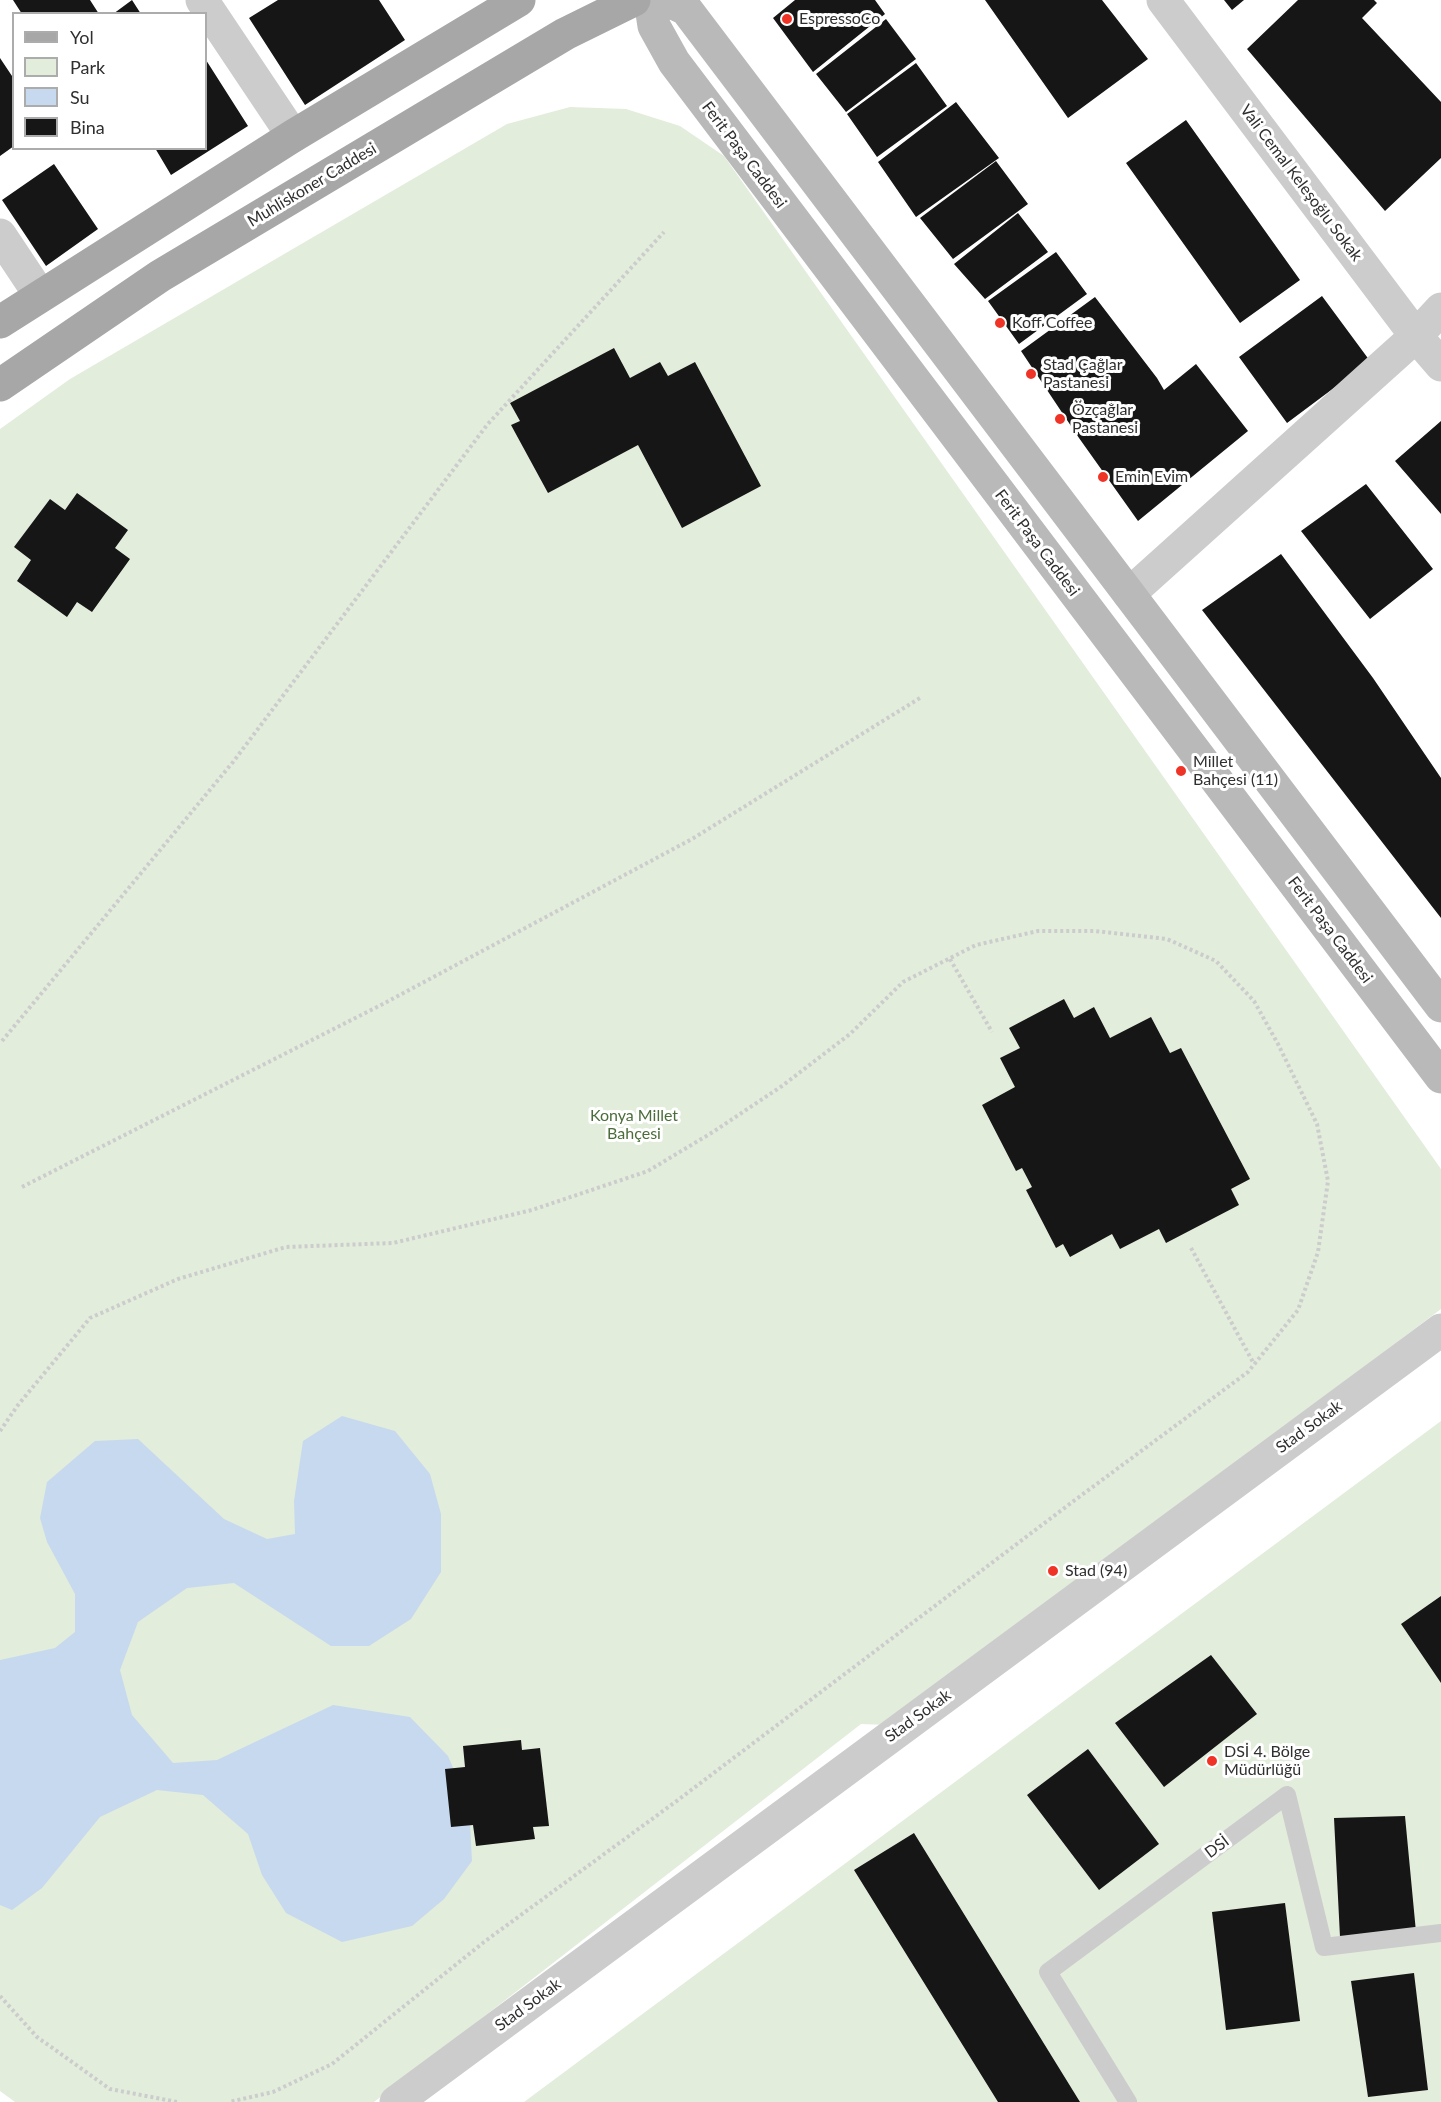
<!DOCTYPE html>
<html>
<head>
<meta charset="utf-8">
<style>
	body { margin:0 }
	#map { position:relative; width:1441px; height:2102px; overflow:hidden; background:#fff; font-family:Lato,sans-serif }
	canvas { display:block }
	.legend { position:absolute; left:12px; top:12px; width:195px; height:138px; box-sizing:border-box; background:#fff; border:2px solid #acacac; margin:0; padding:8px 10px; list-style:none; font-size:18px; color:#2f2f2f }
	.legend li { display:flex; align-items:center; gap:12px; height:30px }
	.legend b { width:30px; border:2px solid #acacac }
</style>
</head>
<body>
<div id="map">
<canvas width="1441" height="2102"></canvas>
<ul class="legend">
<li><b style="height:8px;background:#a7a7a7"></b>Yol</li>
<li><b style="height:16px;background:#e2eddc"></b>Park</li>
<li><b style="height:16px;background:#c7d9ee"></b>Su</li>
<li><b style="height:16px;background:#161616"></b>Bina</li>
</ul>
</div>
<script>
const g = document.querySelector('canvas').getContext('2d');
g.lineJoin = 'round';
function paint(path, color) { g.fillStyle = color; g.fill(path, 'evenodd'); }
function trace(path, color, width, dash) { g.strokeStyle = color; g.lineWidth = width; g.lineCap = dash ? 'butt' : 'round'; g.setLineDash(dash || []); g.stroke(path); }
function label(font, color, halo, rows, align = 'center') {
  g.font = font + ' Lato,sans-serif'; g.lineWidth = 6; g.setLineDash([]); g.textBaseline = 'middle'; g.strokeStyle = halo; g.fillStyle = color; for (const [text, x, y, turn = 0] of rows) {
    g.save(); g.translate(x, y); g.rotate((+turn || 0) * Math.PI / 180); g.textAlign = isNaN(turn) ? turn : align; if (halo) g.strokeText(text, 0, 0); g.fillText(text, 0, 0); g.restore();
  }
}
const green = new Path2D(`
	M 570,107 L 626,109 L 680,126 L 724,156 L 1441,1169 L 1441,1309 L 888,1725 L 861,1724 L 374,2102 L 15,2102 L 0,2091 L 0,429 L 70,379 L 507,124 Z
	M 1441,1421 L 1441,2102 L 524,2102 Z`);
const water = new Path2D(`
	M 342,1416 L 395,1431 L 430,1474 L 441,1514 L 441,1572 L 411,1619 L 369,1646 L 331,1646 L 234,1583 L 187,1588 L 138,1622 L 120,1670 L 132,1715 L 173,1763 L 217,1760 L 333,1705 L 410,1717 L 448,1756 L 469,1805 L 472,1861 L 444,1899 L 412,1926 L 342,1942 L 286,1913 L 262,1875 L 248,1834 L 203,1795 L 157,1790 L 100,1817 L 42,1888 L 12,1910 L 0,1905 L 0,1660 L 55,1648 L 75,1632 L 75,1594 L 47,1542 L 40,1518 L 47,1482 L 95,1441 L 138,1439 L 224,1519 L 267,1539 L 295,1534 L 294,1501 L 303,1441 Z`);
const building = new Path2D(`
	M 13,0 L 90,0 L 99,14 L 22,14 Z
	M 132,0 L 141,14 L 113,14 Z
	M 278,0 L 379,0 L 405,40 L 305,105 L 249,18 Z
	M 795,0 L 875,0 L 885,14 L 813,72 L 773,18 Z
	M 985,0 L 1102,0 L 1148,59 L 1068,118 Z
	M 1224,0 L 1244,0 L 1232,10 Z
	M 1298,0 L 1374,0 L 1377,3 L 1362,18 L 1441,102 L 1441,158 L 1385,211 L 1247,49 Z
	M 886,19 L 916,59 L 846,112 L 816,74 Z
	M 0,58 L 14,79 L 14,146 L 0,156 Z
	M 206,60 L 248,126 L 171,175 L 155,148 L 206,148 Z
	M 916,63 L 947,106 L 877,157 L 847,114 Z
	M 956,102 L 999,158 L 916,217 L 878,162 Z
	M 1186,120 L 1300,280 L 1240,323 L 1126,163 Z
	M 996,161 L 1028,204 L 953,259 L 920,218 Z
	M 54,164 L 98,229 L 46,266 L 2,200 Z
	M 1018,213 L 1048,252 L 985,299 L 954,264 Z
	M 1056,252 L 1087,294 L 1019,344 L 988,301 Z
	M 1322,296 L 1370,361 L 1287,423 L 1239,357 Z
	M 1095,297 L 1157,378 L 1164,390 L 1196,364 L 1248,431 L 1138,521 L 1079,438 L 1021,351 Z
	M 614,348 L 630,378 L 660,362 L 668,376 L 695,362 L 761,486 L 682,528 L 638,445 L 548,493 L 511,425 L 520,421 L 510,403 Z
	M 1441,421 L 1441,514 L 1395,461 Z
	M 1366,484 L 1433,569 L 1370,619 L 1301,531 Z
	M 77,493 L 128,530 L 115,548 L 130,559 L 92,612 L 77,602 L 67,617 L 17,581 L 31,560 L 14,547 L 50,499 L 65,510 Z
	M 1281,554 L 1373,678 L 1441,778 L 1441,918 L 1202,610 Z
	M 1064,999 L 1074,1018 L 1094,1007 L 1110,1038 L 1151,1017 L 1170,1053 L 1181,1048 L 1250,1179 L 1231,1189 L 1239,1205 L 1166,1243 L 1159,1229 L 1120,1249 L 1112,1234 L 1070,1257 L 1063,1244 L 1056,1248 L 1026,1190 L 1032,1187 L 1022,1168 L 1016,1171 L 982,1105 L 1015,1087 L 1000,1058 L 1020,1048 L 1009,1028 Z
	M 1441,1596 L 1441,1683 L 1401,1624 Z
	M 1211,1655 L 1257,1714 L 1164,1787 L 1115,1723 Z
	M 521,1740 L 522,1750 L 540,1748 L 549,1826 L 533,1827 L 535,1839 L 476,1846 L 473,1825 L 451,1827 L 445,1769 L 465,1767 L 463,1746 Z
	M 1088,1749 L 1159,1844 L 1099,1890 L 1027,1795 Z
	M 1405,1816 L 1416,1932 L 1340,1937 L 1334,1818 Z
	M 914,1833 L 1080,2102 L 998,2102 L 854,1870 Z
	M 1285,1903 L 1300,2021 L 1226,2030 L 1212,1912 Z
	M 1414,1973 L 1428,2090 L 1368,2097 L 1351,1981 Z`);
const path = new Path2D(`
	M 950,959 L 992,1032
	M 2,1041 L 233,762 L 487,425 L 664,232
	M 22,1187 L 381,1005 L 692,839 L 920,698
	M 1191,1248 L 1254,1364
	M 0,1431 L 18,1405 L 90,1318 L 178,1279 L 286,1247 L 393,1243 L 532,1210 L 648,1171 L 713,1132 L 782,1086 L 850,1034 L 903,982 L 976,945 L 1038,931 L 1095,931 L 1167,939 L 1216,961 L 1254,1001 L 1278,1044 L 1317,1124 L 1328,1181 L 1318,1252 L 1298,1310 L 1248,1372 L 1075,1500 L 678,1800 L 484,1942 L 332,2064 L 273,2092 L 229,2102
	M 0,1996 L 37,2037 L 110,2089 L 177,2102`);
const lane = new Path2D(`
	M 1128,2102 L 1048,1972 L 1287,1795 L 1324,1947 L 1441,1933`);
const street = new Path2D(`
	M 202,0 L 293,136
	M 1163,0 L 1416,336 L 1441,365
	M 0,235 L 40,295
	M 1129,594 L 1416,336 L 1441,309
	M 396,2102 L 1441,1330`);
const secondary = new Path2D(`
	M 650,0 L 654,26 L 674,62 L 1441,1077
	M 667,0 L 686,9 L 1441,1006`);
const primary = new Path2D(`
	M 0,322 L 293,136 L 519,0
	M 0,385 L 160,276 L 565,34 L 634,0`);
const markers = [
	[787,19,6,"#ef3427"],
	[1000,323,6,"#ef3427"],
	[1031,374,6,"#ef3427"],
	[1060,419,6,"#ef3427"],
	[1103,477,6,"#ef3427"],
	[1181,771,6,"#ef3427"],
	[1053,1571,6,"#ef3427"],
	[1212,1761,6,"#ef3427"]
];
const poiNames = [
	["EspressoCo",799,19],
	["Koff Coffee",1012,323],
	["Stad Çağlar",1043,365],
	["Pastanesi",1043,383],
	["Özçağlar",1072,410],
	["Pastanesi",1072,428],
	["Emin Evim",1115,477],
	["Millet",1193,762],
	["Bahçesi (11)",1193,780],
	["Stad (94)",1065,1571],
	["DSİ 4. Bölge",1224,1752],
	["Müdürlüğü",1224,1770]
];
const streetNames = [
	["Ferit Paşa Caddesi",744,155,53],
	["Vali Cemal Keleşoğlu Sokak",1301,183,53],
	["Muhliskoner Caddesi",312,185,-31],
	["Ferit Paşa Caddesi",1037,543,53],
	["Ferit Paşa Caddesi",1330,930,53],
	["Stad Sokak",1309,1427,-36],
	["Stad Sokak",918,1716,-36],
	["DSİ",1217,1847,-37],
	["Stad Sokak",528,2005,-36]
];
const parkNames = [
	["Konya Millet",634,1116],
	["Bahçesi",634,1134]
];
paint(green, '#e2eddc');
paint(water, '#c7d9ee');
paint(building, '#161616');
trace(path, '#ccc', 4, [3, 3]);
trace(lane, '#ccc', 18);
trace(street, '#ccc', 33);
trace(secondary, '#b9b9b9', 33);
trace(primary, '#a7a7a7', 33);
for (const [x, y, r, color] of markers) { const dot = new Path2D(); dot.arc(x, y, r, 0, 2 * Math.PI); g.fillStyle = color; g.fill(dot); trace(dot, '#fff', 2); }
label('16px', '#2f2f2f', '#fff', poiNames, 'left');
label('16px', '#2f2f2f', '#fff', streetNames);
label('16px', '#4a6d39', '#fff', parkNames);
</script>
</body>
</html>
